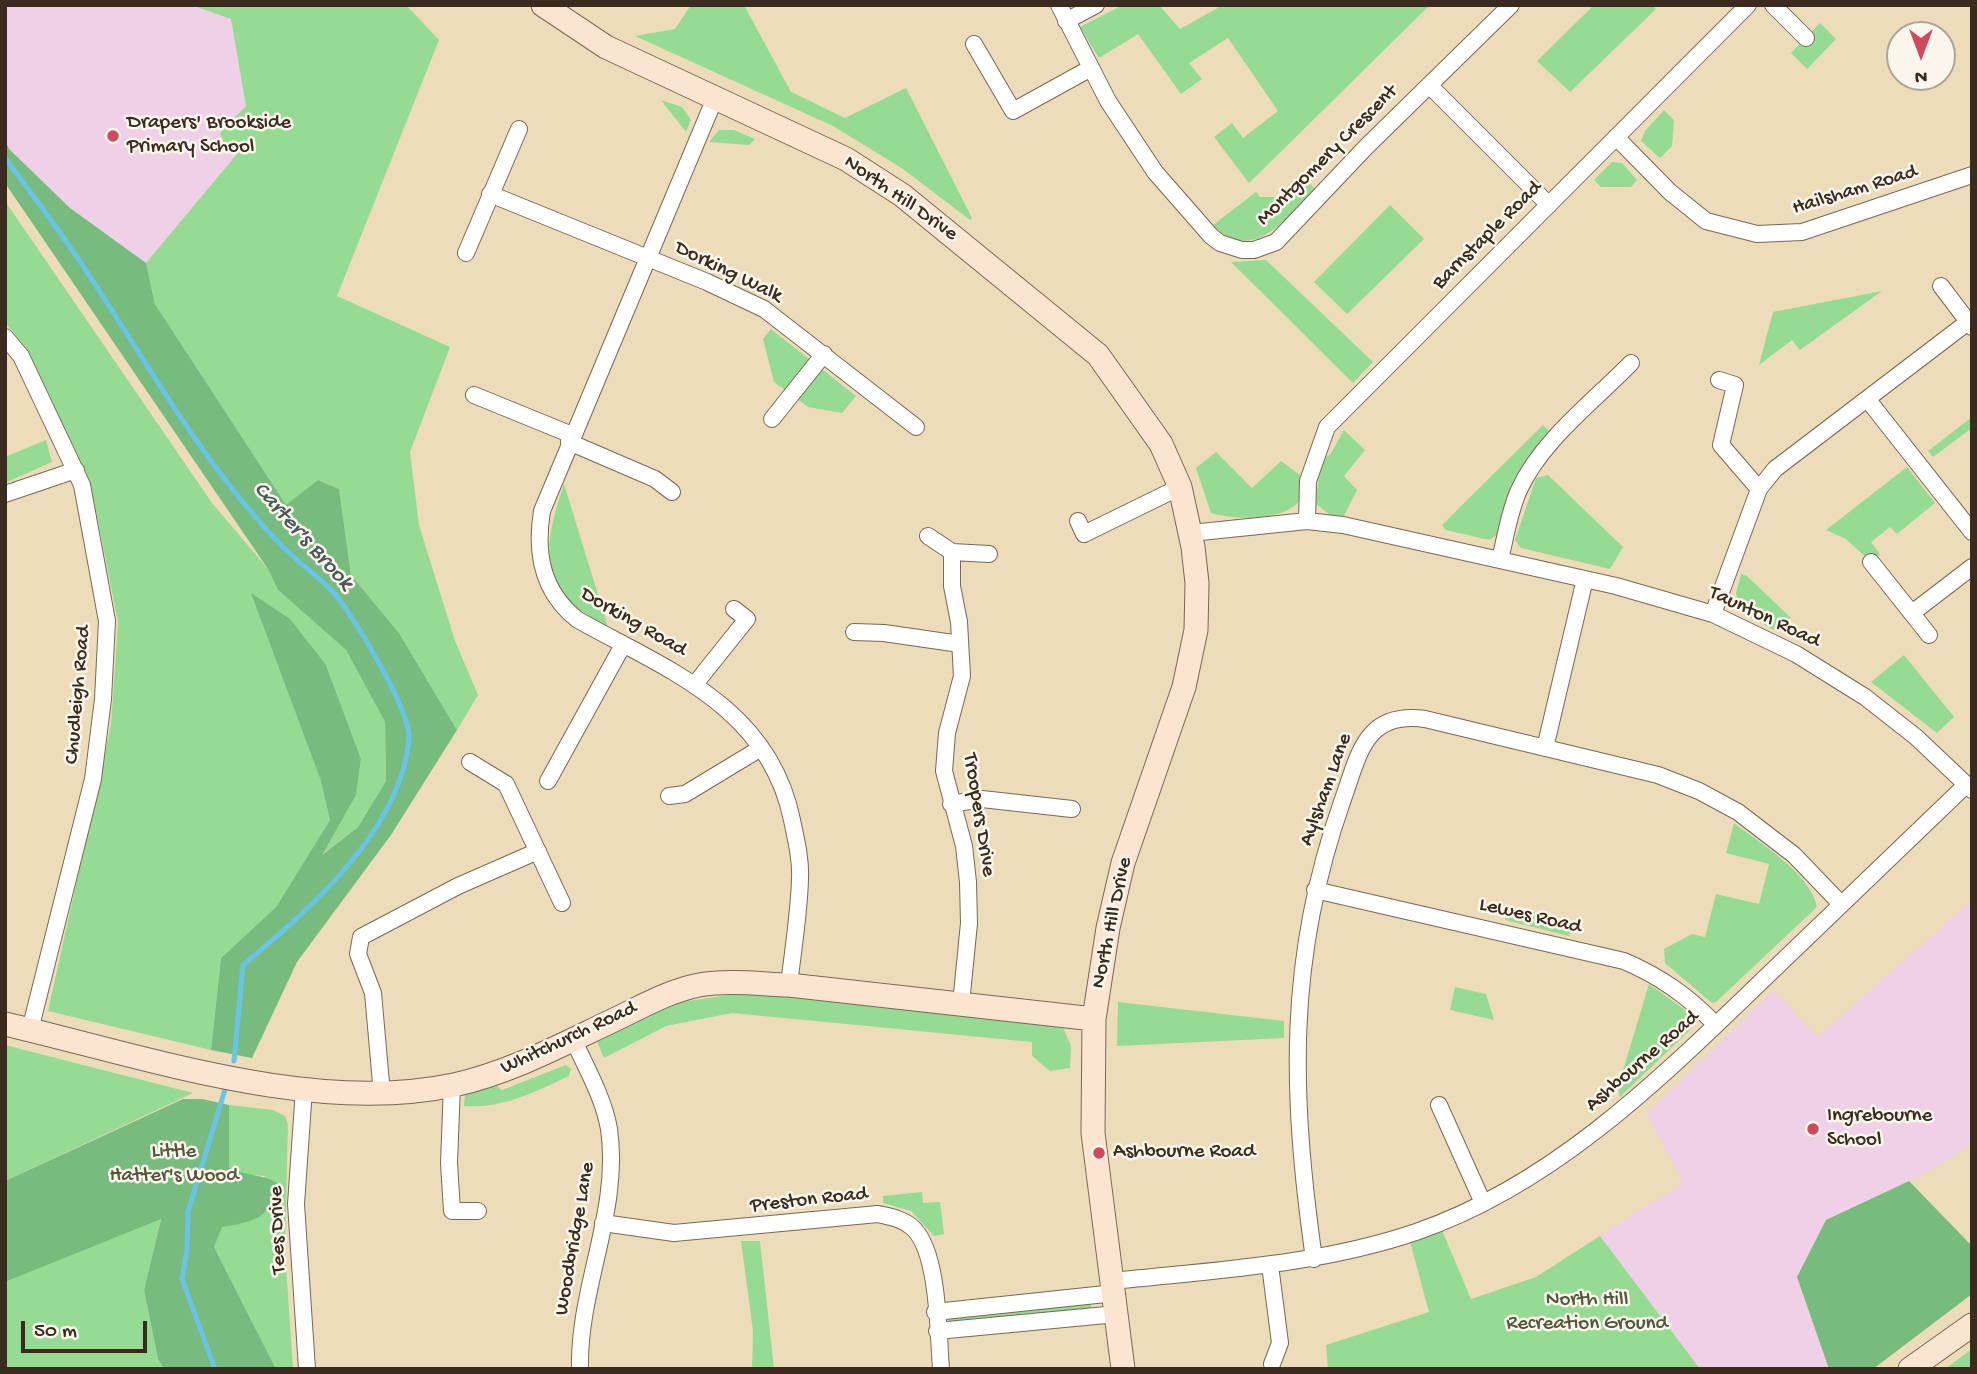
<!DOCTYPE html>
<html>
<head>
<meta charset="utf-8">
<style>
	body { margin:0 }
	#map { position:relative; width:1977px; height:1374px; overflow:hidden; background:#eddcb9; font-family:"Gochi Hand",sans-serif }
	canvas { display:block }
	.frame { position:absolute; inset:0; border:7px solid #3b2a1e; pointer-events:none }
	.north { position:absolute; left:1886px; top:21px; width:70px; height:70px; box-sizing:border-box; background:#fbf7ec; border:2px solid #aea59a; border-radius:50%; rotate:180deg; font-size:19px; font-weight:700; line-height:28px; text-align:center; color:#3b2a1e }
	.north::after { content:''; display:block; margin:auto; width:24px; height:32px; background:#d1495b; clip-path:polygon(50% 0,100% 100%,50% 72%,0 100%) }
	.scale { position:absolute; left:21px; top:1321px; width:126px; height:32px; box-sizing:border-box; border:4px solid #3b2a1e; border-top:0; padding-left:9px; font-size:21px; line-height:24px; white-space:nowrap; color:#3b2a1e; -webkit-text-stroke:5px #fbf7ec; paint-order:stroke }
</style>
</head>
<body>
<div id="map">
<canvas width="1977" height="1374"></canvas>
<div class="frame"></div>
<div class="north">N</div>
<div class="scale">50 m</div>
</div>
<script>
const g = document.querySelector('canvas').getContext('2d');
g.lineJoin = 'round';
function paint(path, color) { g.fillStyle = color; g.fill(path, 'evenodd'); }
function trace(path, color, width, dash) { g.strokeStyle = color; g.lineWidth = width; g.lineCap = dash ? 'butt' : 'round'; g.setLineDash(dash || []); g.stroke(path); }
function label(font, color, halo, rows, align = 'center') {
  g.font = font + ' "Gochi Hand",sans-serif'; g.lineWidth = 5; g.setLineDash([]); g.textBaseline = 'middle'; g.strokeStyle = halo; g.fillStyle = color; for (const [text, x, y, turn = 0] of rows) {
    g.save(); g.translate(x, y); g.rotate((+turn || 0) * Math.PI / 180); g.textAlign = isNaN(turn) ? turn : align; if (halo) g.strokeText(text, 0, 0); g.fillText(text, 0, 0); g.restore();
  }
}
const built = new Path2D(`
	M 5,5 L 191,5 L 231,19 L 246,107 L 224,143 L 237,154 L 146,263 L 70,208 L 9,149 L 5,140 Z
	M 1972,900 L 1972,1144 L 1931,1171 L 1826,1220 L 1797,1277 L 1829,1369 L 1700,1369 L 1600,1236 L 1684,1183 L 1646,1114 L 1773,990 L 1818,1037 Z`);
const green = new Path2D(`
	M 191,5 L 406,5 L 439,40 L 337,296 L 450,347 L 410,452 L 419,525 L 455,641 L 478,695 L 457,730 L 399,633 L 351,575 L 339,489 L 318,480 L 286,506 L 155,304 L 146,263 L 237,154 L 224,143 L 220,133 L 246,106 L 231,19 Z
	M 691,5 L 744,5 L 791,92 L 845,118 L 906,88 L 972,218 L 970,220 L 903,169 L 833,126 L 635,36 L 675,29 Z
	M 1123,5 L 1159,5 L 1180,29 L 1223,5 L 1430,5 L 1249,183 L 1214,137 L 1232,123 L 1243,138 L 1278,111 L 1228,38 L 1189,63 L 1202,79 L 1181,94 L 1138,34 L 1099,58 L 1080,27 Z
	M 1594,5 L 1652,5 L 1656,9 L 1570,92 L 1537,61 Z
	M 1820,23 L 1836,39 L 1807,69 L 1791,53 Z
	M 661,100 L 682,107 L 691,120 L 686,132 Z
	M 1664,110 L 1674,120 L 1672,146 L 1660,158 L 1641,141 L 1645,131 Z
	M 719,130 L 734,130 L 755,139 L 749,145 L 709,142 Z
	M 1612,162 L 1622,163 L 1637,180 L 1631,187 L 1601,187 L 1594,180 Z
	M 1300,174 L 1315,189 C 1287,217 1253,266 1213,225 L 1256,192 L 1260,197 L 1277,197 Z
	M 5,201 L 212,503 L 268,569 L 278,590 L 346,650 L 385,722 L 386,781 L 358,827 L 320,856 L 356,795 L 361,759 L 326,665 L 320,778 L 330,820 L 276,907 L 221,958 L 211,1050 L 48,1011 L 111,725 L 118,622 L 90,481 L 25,347 L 5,322 Z
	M 1390,205 L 1424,239 L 1347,314 L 1314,282 Z
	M 1266,260 L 1373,362 L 1353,383 L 1231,262 Z
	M 1882,291 L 1800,350 L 1792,340 L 1759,365 L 1773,312 Z
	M 771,329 L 856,396 L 842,413 L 808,407 L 774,382 L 763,339 Z
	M 1972,417 L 1972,428 L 1933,457 L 1928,451 Z
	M 1543,425 L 1551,433 C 1523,467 1506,491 1497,535 L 1489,540 L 1446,530 L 1442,525 Z
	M 1344,430 L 1365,450 L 1344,476 L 1357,490 L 1344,516 L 1330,515 L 1315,503 L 1322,458 L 1330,455 Z
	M 46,440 L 52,462 L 5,483 L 5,457 Z
	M 1216,452 L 1252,488 L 1281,461 L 1300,475 L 1299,502 C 1279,522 1235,520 1211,513 L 1196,468 Z
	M 1907,467 L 1935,503 L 1897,534 L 1890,527 L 1871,542 L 1880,554 L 1871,562 L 1846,539 L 1826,530 Z
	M 1548,475 L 1623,547 L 1610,569 L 1521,548 L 1515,540 L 1536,478 Z
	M 564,484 L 608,627 C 538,591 541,552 564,484 Z
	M 1741,574 L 1747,576 L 1791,618 L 1774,630 L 1740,611 L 1736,593 Z
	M 1904,655 L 1954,717 L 1937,733 L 1871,682 Z
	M 1734,823 C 1760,843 1811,874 1817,907 L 1716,1002 L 1712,1003 L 1665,963 L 1664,949 L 1692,934 L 1705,937 L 1716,894 L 1759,904 L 1769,864 L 1726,853 Z
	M 1508,906 L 1573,921 L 1569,936 L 1505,920 Z
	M 1649,984 L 1692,1015 L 1692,1028 L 1620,1097 L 1618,1087 Z
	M 1455,987 L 1486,994 L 1494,1020 L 1450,1010 Z
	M 736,994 L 788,996 L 1062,1025 L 1071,1046 L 1070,1068 L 1050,1071 L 1032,1056 L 1032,1042 L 732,1013 L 666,1026 L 604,1058 L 596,1039 L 674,1003 Z
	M 1118,1002 L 1284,1021 L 1284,1038 L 1117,1046 Z
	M 5,1045 L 193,1093 L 5,1181 Z
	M 566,1065 L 571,1069 L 569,1076 C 535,1092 502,1109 464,1106 L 465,1092 L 497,1086 L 502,1090 Z
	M 229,1105 L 273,1110 L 285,1116 L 288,1125 L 285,1250 L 293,1369 L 276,1369 L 214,1247 L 221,1227 L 265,1176 L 240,1174 L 229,1167 Z
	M 922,1192 L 923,1203 L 940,1202 L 944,1234 L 934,1236 L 911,1211 L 883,1203 L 883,1196 Z
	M 161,1218 L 144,1290 L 158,1359 L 164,1369 L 5,1369 L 5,1282 Z
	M 1439,1223 L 1471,1299 L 1536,1277 L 1600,1236 L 1700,1369 L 1328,1369 L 1326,1345 L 1429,1312 L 1408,1234 Z
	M 741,1241 L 760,1241 L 774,1369 L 752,1369 L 753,1331 Z
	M 1090,1295 L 1092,1316 L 950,1330 L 948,1311 Z
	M 1972,1349 L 1972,1369 L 1945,1369 Z`);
const forest = new Path2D(`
	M 5,140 L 9,149 L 70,208 L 146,263 L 155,304 L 286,505 L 318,480 L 339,489 L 351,575 L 399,633 L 457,730 L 391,835 L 297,962 L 252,1058 L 211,1050 L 221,958 L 276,907 L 330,820 L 320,778 L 251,593 L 290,619 L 326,665 L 361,759 L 356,795 L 322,855 L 358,827 L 386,781 L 385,722 L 346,650 L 278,590 L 268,569 L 5,183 Z
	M 183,1099 L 202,1099 L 229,1105 L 229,1167 C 245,1177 261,1173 277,1183 C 270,1220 255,1221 222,1227 L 214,1247 L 276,1369 L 164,1369 L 158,1359 L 144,1290 L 161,1219 L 5,1282 L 5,1181 Z
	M 1909,1181 L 1972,1246 L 1972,1294 L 1873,1369 L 1829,1369 L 1797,1277 L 1826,1220 Z`);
const stream = new Path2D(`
	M 5,158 C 32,194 60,231 85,269 C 149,365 203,466 285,549 C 300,564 318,576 332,591 C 352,612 412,713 409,740 C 400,831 309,910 243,965 L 234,1061
	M 215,1369 L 182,1279 L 187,1250 L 188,1212 L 227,1083`);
const street = new Path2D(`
	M 1059,5 L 1108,101 L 1155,172 L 1211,236 L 1220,243 L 1242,250 L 1254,250 L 1276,242 L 1366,147 L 1511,5
	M 1773,5 L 1806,38
	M 1066,21 L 1096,5
	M 974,44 L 1013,111 L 1091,68
	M 1429,85 L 1549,205
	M 715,98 L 542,511 C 535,554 542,592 578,620 C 668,670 769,707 792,820 C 796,840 801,859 800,879 C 799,914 793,950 789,985
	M 1616,137 L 1670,192 L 1706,221 L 1757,234 L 1802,232 L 1972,175
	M 490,194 L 707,282 L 764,309 L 916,427
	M 466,253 L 519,129
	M 1941,286 L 1972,327
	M 5,337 L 21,356 L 82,485 L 107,621 L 103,699 L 93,779 L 30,1030
	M 1719,380 L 1735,385 L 1721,445 L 1759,489
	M 474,395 L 572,435
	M 1868,400 L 1972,532
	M 772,419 L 824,354
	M 569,442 L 655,479 L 672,492
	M 5,494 L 76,470
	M 1078,521 L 1084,534 L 1180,487
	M 1307,521 L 1308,481 L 1327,427 L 1748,5
	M 1191,533 L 1307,521 L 1343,525 L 1616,586 L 1713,614 L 1796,654 L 1865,697 L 1916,737 L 1972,790
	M 928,536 L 952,552 L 989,554
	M 952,552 L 952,586 L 959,622 L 962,676 L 947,733 L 944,771 L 964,846 L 968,882 L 969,923 L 961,1004
	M 1500,559 C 1506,536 1509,512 1519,490 C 1541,441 1593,402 1631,363
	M 1871,562 L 1929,635
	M 1912,613 L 1972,567
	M 1713,614 L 1759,489 L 1775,469 L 1968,322
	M 854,632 L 884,633 L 960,644
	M 695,684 L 747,619 L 734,609
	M 1545,748 L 1585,579
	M 470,762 L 506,784 L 562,903
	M 548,781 L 623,645
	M 669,796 L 685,794 L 761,748
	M 951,804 L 982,799 L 1072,809
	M 1315,890 L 1624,961 C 1661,977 1688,996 1716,1025
	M 573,1039 C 586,1067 604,1099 609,1129 C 621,1210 578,1288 580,1369
	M 452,1085 L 449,1163 L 452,1211 L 478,1211
	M 304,1089 L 296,1204 L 307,1369
	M 382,1094 L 373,993 L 358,954 L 361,937 L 458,886 L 538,851
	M 1439,1105 L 1483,1203
	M 603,1223 L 674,1233 L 878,1214 C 891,1217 904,1219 914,1229 C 939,1255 938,1333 941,1369
	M 1314,1259 C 1291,1095 1286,961 1342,802 C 1359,755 1364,711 1425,719 L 1658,775 L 1699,791 L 1738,812 L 1794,855 L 1841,904
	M 1270,1265 L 1280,1343 L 1272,1364
	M 1114,1281 C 1216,1270 1319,1265 1416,1232 C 1556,1184 1664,1075 1768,975 C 1834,911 1901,848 1967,784
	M 935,1312 L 1115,1293
	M 937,1331 L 1117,1314`);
const secondary = new Path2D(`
	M 543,5 L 606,47 L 846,159 L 902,195 L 1098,355 L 1161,444 L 1180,487 L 1193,547 L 1197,583 L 1196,630 L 1184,687 L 1123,863 L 1108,928 L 1094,1019 L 1093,1133 L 1123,1369
	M 5,1024 C 143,1056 312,1115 454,1085 C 512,1072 563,1044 616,1019 C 643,1006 669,991 699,985 C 728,980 760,984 789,985 L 1094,1019
	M 1910,1369 L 1972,1325`);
const markers = [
	[113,136,7,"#d1495b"],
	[1813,1129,7,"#d1495b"],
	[1099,1153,7,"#d1495b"]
];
const poiNames = [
	["Drapers' Brookside",127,124],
	["Primary School",127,148],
	["Ingrebourne",1827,1117],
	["School",1827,1141],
	["Ashbourne Road",1113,1153]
];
const streetNames = [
	["Montgomery Crescent",1328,156,-45],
	["Hailsham Road",1855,191,-17],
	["North Hill Drive",900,199,35],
	["Barnstaple Road",1488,236,-45],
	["Dorking Walk",728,273,26],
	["Taunton Road",1764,618,25],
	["Dorking Road",633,623,30],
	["Chudleigh Road",79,695,-85],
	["Aylsham Lane",1327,790,-70],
	["Troopers Drive",978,815,81],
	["Lewes Road",1530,917,13],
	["North Hill Drive",1113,923,-78],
	["Whitchurch Road",569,1039,-25],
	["Ashbourne Road",1643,1062,-41],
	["Preston Road",809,1201,-6],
	["Tees Drive",279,1230,-92],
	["Woodbridge Lane",576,1239,-80]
];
const parkNames = [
	["Little",174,1153],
	["Hatter's Wood",174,1177],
	["North Hill",1587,1301],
	["Recreation Ground",1587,1325]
];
const waterNames = [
	["Carter's Brook",302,537,48]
];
paint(built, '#efd0e6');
paint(green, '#95db94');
paint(forest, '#78bb7e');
trace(stream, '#69c5e7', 5);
trace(street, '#796854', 18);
trace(secondary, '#796854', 25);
trace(street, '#fff', 16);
trace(secondary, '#fce5d0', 23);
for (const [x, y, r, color] of markers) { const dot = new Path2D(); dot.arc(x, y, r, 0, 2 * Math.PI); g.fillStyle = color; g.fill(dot); trace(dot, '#fbf7ec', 2.5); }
label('21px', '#3b2a1e', '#fbf7ec', poiNames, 'left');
label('21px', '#3b2a1e', '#fbf7ec', streetNames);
label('21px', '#52563c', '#fbf7ec', parkNames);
label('italic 23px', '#49585a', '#fbf7ec', waterNames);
</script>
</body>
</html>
